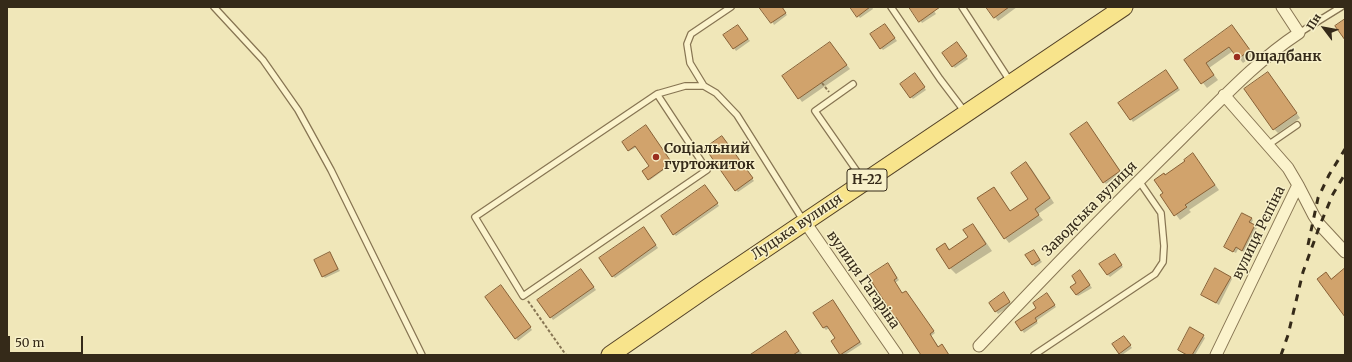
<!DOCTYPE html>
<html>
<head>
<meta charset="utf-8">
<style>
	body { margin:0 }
	#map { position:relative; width:1352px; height:362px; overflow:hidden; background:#f0e7b9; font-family:Merriweather,serif }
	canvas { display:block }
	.frame { position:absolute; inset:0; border:8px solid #352a19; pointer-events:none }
	.north { position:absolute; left:1304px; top:8px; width:40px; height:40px; -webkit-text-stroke:3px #f7f0c9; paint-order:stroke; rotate:302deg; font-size:11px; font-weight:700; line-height:16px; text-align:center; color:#352a19 }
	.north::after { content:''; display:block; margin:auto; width:14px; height:18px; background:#352a19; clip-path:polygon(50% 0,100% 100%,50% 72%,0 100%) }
	.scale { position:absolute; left:8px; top:336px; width:75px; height:18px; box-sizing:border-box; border:2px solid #352a19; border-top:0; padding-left:5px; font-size:12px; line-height:14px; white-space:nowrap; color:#352a19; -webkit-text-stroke:3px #f7f0c9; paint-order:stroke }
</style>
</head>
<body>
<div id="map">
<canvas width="1352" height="362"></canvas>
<div class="frame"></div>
<div class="north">Пн</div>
<div class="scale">50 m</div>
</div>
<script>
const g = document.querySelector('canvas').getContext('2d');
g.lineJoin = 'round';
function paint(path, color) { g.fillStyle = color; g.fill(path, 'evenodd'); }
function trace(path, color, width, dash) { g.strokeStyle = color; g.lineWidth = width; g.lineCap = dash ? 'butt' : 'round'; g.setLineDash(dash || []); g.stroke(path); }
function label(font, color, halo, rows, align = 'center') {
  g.font = font + ' Merriweather,serif'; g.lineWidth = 3; g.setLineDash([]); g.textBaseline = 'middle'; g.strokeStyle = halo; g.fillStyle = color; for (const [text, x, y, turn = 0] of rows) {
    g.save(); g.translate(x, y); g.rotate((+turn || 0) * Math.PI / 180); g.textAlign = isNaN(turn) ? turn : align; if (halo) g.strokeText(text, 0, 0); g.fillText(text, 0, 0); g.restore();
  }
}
const shadow = new Path2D(`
	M 765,7 L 781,7 L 787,15 L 774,25 Z
	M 851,7 L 872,7 L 873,9 L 860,18 Z
	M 912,7 L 931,7 L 936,14 L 922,23 Z
	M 987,7 L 1017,7 L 998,21 Z
	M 1232,26 L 1254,55 L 1243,63 L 1233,51 L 1209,68 L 1218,80 L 1207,88 L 1185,60 Z
	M 887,27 L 897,41 L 883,50 L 881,48 Z
	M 740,28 L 750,41 L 736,51 L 725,35 Z
	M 830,43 L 850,69 L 802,102 L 783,76 Z
	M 959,46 L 968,59 L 955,68 L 953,66 Z
	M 1166,71 L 1180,90 L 1133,122 L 1120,103 Z
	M 916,76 L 926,90 L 913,99 L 911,97 Z
	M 1272,78 L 1300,118 L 1278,133 L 1274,129 Z
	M 1089,126 L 1122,173 L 1106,184 L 1104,182 Z
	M 646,127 L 672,164 L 650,180 L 643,171 L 650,166 L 637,147 L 629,151 L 623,143 Z
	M 722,137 L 754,181 L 738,192 L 736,190 Z
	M 1193,154 L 1219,190 L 1189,210 L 1191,212 L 1180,220 L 1162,196 L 1165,194 Z
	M 1026,164 L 1031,168 L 1054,203 L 1038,214 L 1043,220 L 1009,243 L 1005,238 L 994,188 L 1011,212 L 1030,199 Z
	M 707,188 L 719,206 L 676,236 L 674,234 Z
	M 1251,218 L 1253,220 L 1251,224 L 1257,228 L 1244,252 L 1238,249 L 1236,253 L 1228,249 L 1225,247 Z
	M 973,225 L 979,232 L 992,251 L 956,274 L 950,268 L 944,244 L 951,250 L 970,238 Z
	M 646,230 L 658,248 L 615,278 L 613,276 Z
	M 330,253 L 340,271 L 325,278 L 323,276 Z
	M 1035,253 L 1042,262 L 1035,267 L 1026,256 Z
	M 1116,257 L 1123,267 L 1110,277 L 1108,275 Z
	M 890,266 L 899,280 L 895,283 L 902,294 L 908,294 L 935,333 L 931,336 L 939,347 L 942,345 L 949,355 L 922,355 L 869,276 Z
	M 583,272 L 596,290 L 553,320 L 539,300 Z
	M 1082,273 L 1092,288 L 1078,296 L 1076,294 L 1078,283 Z
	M 1230,277 L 1232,279 L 1219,305 L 1202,295 Z
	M 503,289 L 532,330 L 518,341 L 516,338 Z
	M 1006,296 L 1012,305 L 998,314 L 990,303 Z
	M 1049,297 L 1056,307 L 1036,321 L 1038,323 L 1024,333 L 1016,322 L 1038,308 Z
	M 835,303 L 862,344 L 845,355 L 841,354 L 836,339 L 829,328 L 826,330 L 824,328 Z
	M 786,332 L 802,354 L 752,355 Z
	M 1203,336 L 1205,338 L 1195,355 L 1187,355 Z
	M 1126,339 L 1132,348 L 1122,355 L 1120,353 Z`);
const building = new Path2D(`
	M 759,7 L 782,7 L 786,13 L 771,23 Z
	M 850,7 L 870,7 L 857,17 Z
	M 909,7 L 940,7 L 919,22 Z
	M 986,7 L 1009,7 L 994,18 Z
	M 1345,19 L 1345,40 L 1335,26 Z
	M 885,24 L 895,38 L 880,49 L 870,34 Z
	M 738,25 L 748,39 L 733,49 L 723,35 Z
	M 1232,25 L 1250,50 L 1238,59 L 1229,47 L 1206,63 L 1214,75 L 1201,84 L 1184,60 Z
	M 830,42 L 847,65 L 798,99 L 782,76 Z
	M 957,42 L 967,56 L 952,67 L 942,53 Z
	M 1166,70 L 1178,88 L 1130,120 L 1118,103 Z
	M 1268,72 L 1297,113 L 1273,130 L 1244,89 Z
	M 915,73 L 925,87 L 910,98 L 900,84 Z
	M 1087,122 L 1120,171 L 1103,183 L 1070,134 Z
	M 646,125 L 672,163 L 648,180 L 642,171 L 649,166 L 635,146 L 628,151 L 622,142 Z
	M 722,136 L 753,178 L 735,191 L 705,148 Z
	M 1193,153 L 1215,185 L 1185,205 L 1187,207 L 1174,216 L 1160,195 L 1163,193 L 1154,180 L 1164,173 L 1165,175 L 1185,161 L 1184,160 Z
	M 1026,162 L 1050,198 L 1035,209 L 1039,215 L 1004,239 L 977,198 L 994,187 L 1010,211 L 1028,199 L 1011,173 Z
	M 705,185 L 718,203 L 673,235 L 661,216 Z
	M 1242,213 L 1252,218 L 1249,222 L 1255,225 L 1242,251 L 1236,247 L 1233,252 L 1224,247 Z
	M 973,224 L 986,244 L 949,269 L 936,249 L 945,243 L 949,250 L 968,237 L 963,230 Z
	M 644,227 L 656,245 L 612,277 L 599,258 Z
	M 1034,250 L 1040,260 L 1032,265 L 1025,255 Z
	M 330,252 L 338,269 L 322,277 L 314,260 Z
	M 1115,254 L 1122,265 L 1107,275 L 1099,264 Z
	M 888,263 L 897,278 L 894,280 L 902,293 L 906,291 L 934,331 L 930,334 L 938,347 L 942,344 L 949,355 L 921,355 L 896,317 L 895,318 L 868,276 Z
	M 1215,268 L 1231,277 L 1216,303 L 1201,295 Z
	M 1345,268 L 1345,317 L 1317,279 L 1326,272 L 1331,279 Z
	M 581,269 L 594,287 L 550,318 L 537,300 Z
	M 1080,270 L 1090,285 L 1076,295 L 1070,287 L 1076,283 L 1072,276 Z
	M 501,285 L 531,327 L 515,339 L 485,297 Z
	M 1004,292 L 1010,302 L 995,312 L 989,303 Z
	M 1047,293 L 1055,305 L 1035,318 L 1037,321 L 1021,331 L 1015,322 L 1036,308 L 1033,303 Z
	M 833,300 L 860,342 L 840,355 L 831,341 L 835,338 L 827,326 L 823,328 L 813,313 Z
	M 1190,327 L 1204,335 L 1192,355 L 1187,355 L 1178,350 Z
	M 786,331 L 799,351 L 793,355 L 750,355 Z
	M 1124,336 L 1131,345 L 1119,354 L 1112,344 Z`);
const path = new Path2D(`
	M 822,83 L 829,92
	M 528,301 L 566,355`);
const lane = new Path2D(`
	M 214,7 L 263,60 L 298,110 L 331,170 L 422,355
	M 891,7 L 940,79 L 965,112
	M 962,7 L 1010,81
	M 1299,33 L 1341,7
	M 853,84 L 815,111 L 863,180
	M 704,86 L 690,63 L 687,44 L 691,34 L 731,7
	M 657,94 L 707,170 L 523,296 L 475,217 L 657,94 L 685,86 L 704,86 L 716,93 L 737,115 L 803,220
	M 1268,145 L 1297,125
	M 1034,355 L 1155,274 L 1163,262 L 1164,246 L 1161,213 L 1139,181`);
const street = new Path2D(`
	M 1298,185 L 1314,216 L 1320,225 L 1345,252
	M 805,222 L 897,355
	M 979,346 C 1046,275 1113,206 1182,138 C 1220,101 1255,62 1299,33 L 1282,7
	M 1216,355 L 1298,185 L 1288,168 L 1224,95`);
const primary = new Path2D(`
	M 610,355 L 707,288 L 1124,7`);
const rail = new Path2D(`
	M 1308,245 L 1318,198 L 1329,175 L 1345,149
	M 1281,355 L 1288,335 L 1303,272 L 1320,225 L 1333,194 L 1345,174`);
const markers = [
	[1237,57,4,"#9a2e1f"],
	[656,157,4,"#9a2e1f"]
];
const shields = [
	[867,180,40]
];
const shieldNames = [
	["Н-22",867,180]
];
const poiNames = [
	["Ощадбанк",1245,57],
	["Соціальний",664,149],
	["гуртожиток",664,165]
];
const streetNames = [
	["Заводська вулиця",1090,209,-45],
	["Луцька вулиця",797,227,-34],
	["вулиця Рєпіна",1259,233,-64],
	["вулиця Гагаріна",863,280,55]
];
paint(shadow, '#0003');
paint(building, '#d1a36c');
trace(building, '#886137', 1);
trace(lane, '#877553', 8);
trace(street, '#877553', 13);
trace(primary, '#544228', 19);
trace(path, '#877553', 2, [3, 2]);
trace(lane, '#fbf3cc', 5.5);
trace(street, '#fbf3cc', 11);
trace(primary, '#f8e48c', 17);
trace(rail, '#352a19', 3, [7, 7]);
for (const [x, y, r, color] of markers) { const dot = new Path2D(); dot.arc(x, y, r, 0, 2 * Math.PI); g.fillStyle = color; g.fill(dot); trace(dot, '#f7f0c9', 1.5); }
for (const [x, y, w] of shields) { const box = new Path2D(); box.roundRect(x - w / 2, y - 11, w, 22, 3); g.fillStyle = '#f7f0c9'; g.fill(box); trace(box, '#352a19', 1); }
label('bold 13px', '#352a19', null, shieldNames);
label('bold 14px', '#352a19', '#f7f0c9', poiNames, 'left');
label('14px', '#352a19', '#f7f0c9', streetNames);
</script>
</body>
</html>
